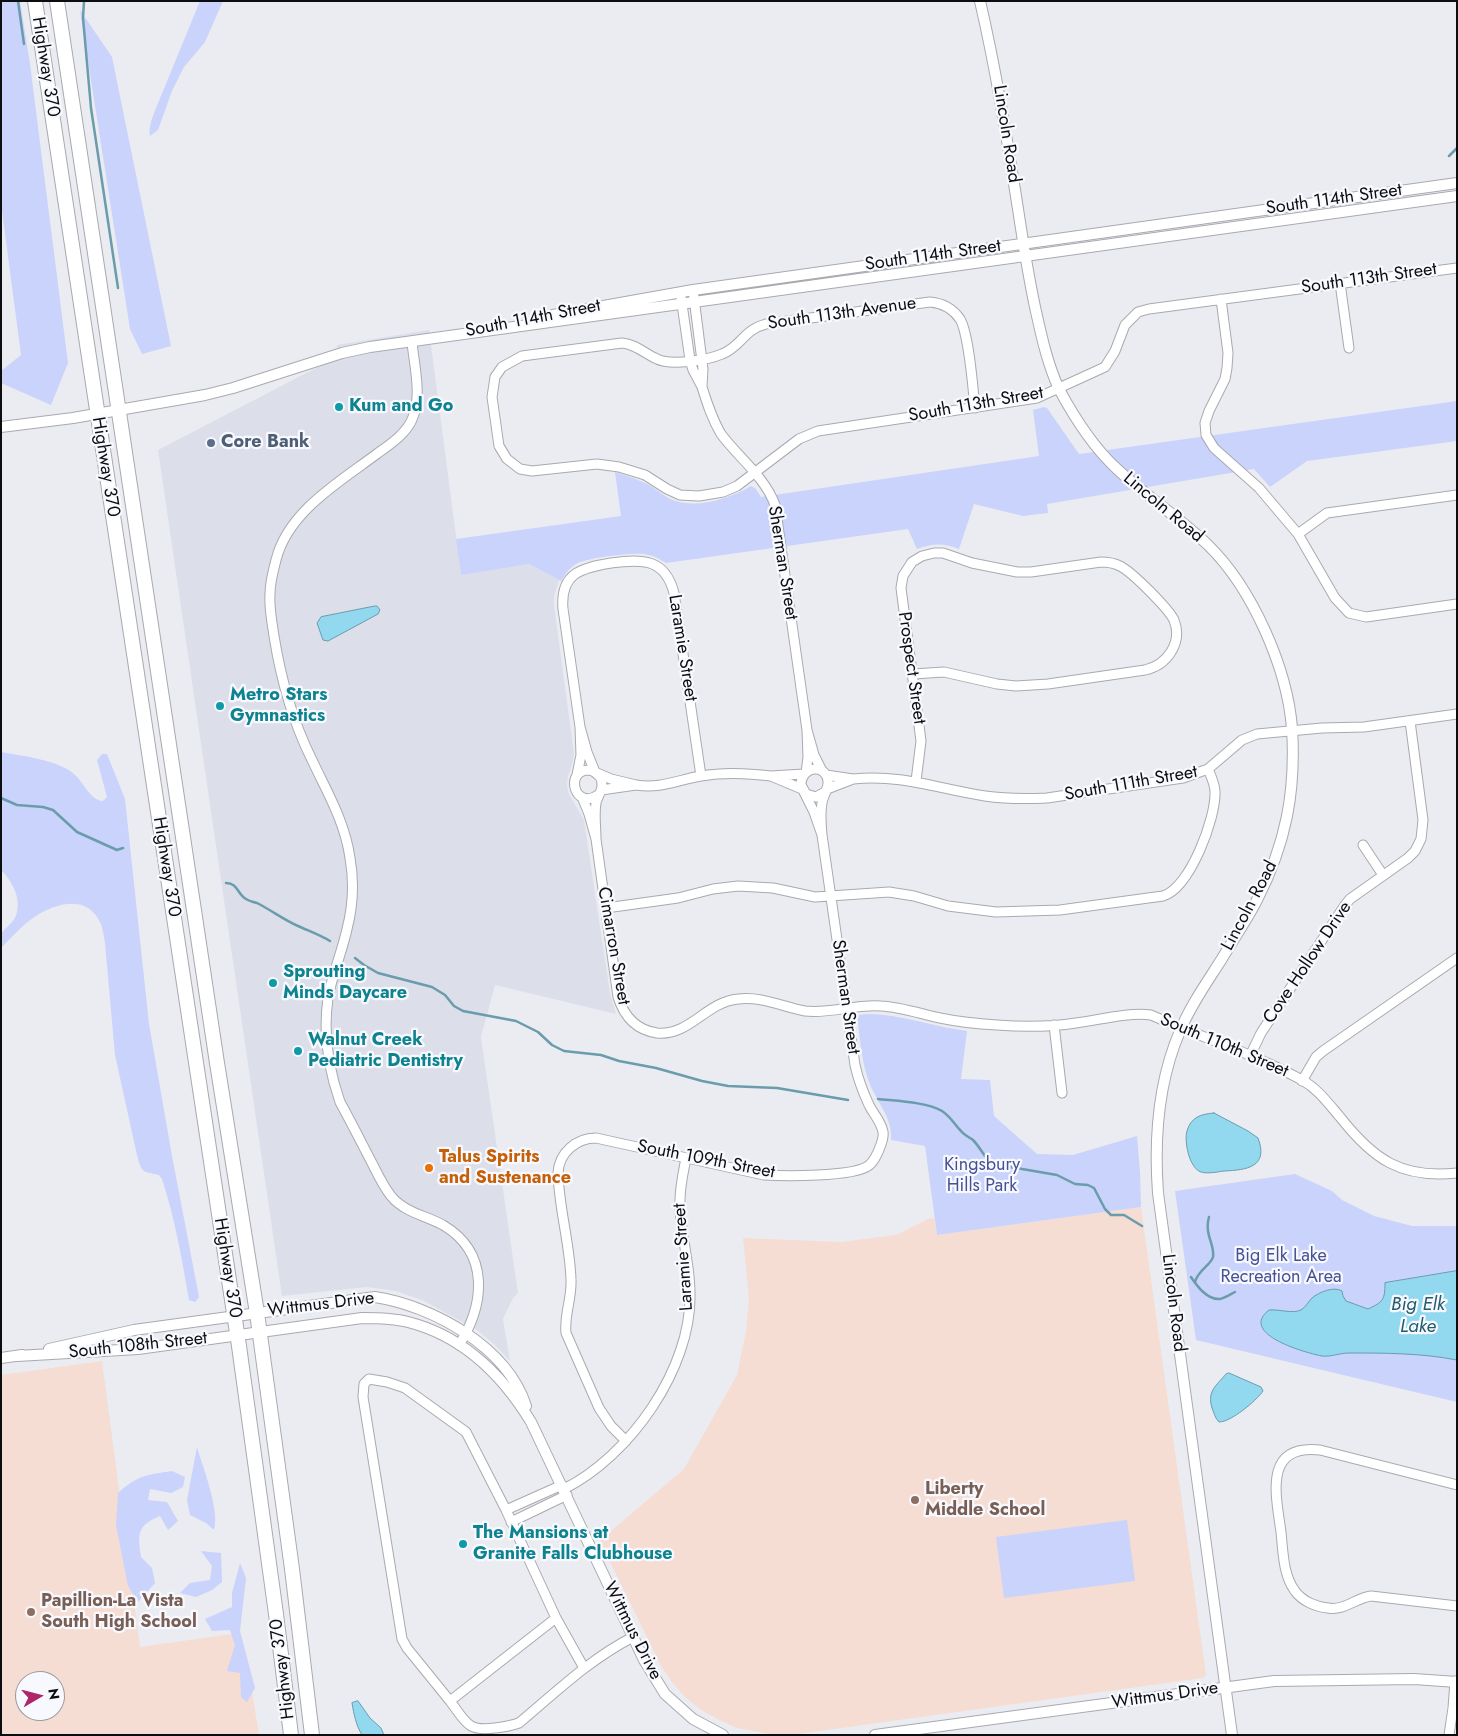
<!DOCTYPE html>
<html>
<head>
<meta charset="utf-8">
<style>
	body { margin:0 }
	#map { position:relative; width:1458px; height:1736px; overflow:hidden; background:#ebecf1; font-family:Jost,sans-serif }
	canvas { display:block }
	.frame { position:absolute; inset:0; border:2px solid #0c0d0e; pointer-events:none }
	.north { position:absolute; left:15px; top:1671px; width:50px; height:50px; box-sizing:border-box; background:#f8f9ff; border:1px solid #9a9b9f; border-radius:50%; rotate:82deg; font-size:14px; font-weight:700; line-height:20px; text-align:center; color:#0c0d0e }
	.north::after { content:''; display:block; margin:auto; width:18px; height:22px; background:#ae2568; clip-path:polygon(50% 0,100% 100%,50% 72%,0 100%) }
</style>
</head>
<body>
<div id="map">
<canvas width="1458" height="1736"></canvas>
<div class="frame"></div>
<div class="north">N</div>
</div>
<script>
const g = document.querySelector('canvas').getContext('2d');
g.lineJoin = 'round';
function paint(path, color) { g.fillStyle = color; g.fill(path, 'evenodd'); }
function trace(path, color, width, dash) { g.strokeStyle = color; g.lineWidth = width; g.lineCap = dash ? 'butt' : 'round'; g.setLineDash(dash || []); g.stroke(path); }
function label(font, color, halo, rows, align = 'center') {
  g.font = font + ' Jost,sans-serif'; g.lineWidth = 4.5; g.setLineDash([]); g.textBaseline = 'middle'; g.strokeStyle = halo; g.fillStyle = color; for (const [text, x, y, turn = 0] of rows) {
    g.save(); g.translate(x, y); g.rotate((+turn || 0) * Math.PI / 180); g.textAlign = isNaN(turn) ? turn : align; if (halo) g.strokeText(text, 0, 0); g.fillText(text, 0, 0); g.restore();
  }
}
const built = new Path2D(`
	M 429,330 L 461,574 L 529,564 L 559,580 L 554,597 L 554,605 L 574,754 L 572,765 L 568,776 L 567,787 L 569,794 L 584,820 L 610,993 L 616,1014 L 495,985 L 481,1037 L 518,1293 L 513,1298 L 503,1319 L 510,1361 L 495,1345 L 477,1330 L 424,1301 L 396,1291 L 367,1287 L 282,1296 L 158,450 L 339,356 L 337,345 Z`);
const education = new Path2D(`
	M 1141,1207 L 1206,1675 L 1203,1678 L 798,1734 L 775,1735 L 737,1728 L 719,1720 L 701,1710 L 685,1697 L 672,1682 L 661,1666 L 598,1537 L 611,1531 L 684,1469 L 737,1375 L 746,1331 L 749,1299 L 743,1238 L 841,1242 L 896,1235 L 928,1219 L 934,1218 L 937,1235 Z
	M 102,1361 L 140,1647 L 239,1633 L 251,1686 L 259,1735 L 1,1735 L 1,1375 ZM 25,1681 L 55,1681 L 55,1711 L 25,1711 Z`);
const green = new Path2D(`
	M 1,1 L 20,1 L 30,64 L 68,363 L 51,405 L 1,383 L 1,371 L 21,355 L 1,203 Z
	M 200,1 L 223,1 L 205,42 L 184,67 L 172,91 L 158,130 L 150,136 C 148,127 153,116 156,108 Z
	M 80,10 L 112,57 L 171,346 L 142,354 L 130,329 Z
	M 1457,401 L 1457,441 L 1307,461 L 1270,487 L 1254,469 L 1047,504 L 1048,513 L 1023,516 L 974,504 L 959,549 C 944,543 933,543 917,549 L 908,529 L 666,563 C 661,560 655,556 649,555 C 637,551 587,558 576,564 C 569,568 565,575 561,581 L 529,564 L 461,575 L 456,539 L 621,516 L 615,472 C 628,476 639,480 651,486 C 657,490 663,495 670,499 C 695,510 729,499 751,486 L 756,489 L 761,497 L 1039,456 L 1033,410 L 1044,407 L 1047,408 L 1079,454 Z
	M 1,752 C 22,756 60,760 75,775 C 84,783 90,800 103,801 L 107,797 L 97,760 L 102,754 L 107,754 L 125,799 L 149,1024 L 172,1156 L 199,1297 L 195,1302 L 189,1300 C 182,1259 175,1219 162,1179 L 159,1175 C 142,1171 142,1174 137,1155 L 115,1055 L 105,943 C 104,937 103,930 101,924 C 86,888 43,907 23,926 C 15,933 8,941 1,948 L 1,933 C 6,928 12,923 15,918 C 23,901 13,882 1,870 Z
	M 867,1014 C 900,1014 934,1027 967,1031 L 961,1079 L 990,1080 L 994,1116 L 1037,1154 L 1073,1155 L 1137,1136 L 1140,1172 L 1141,1207 L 937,1235 L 925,1146 L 891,1140 C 893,1116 875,1101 868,1079 C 861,1059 860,1037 857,1017 L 859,1015 Z
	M 1295,1174 L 1332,1191 L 1342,1200 L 1374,1216 L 1412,1226 L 1457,1226 L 1457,1402 L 1196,1340 L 1175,1191 Z
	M 197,1447 C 203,1468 220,1510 214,1530 L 206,1523 L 190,1515 L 187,1500 Z
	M 172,1471 L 185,1477 L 183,1487 L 171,1493 L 150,1489 L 148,1500 L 167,1502 L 178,1521 L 168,1530 L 160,1516 C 136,1526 138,1534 141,1557 L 152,1568 L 155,1583 L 138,1602 L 128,1586 L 116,1525 L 118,1493 C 138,1475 147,1475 172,1471 Z
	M 1127,1520 L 1135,1581 L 1004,1598 L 996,1537 Z
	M 201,1551 L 221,1553 L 222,1582 L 212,1590 L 196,1597 L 180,1593 L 190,1583 L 210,1580 L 212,1566 Z
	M 240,1563 L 246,1578 L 240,1631 L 255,1688 L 247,1702 L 241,1697 L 240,1673 L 227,1671 L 235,1645 L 230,1630 L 212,1631 L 205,1619 L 232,1607 L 232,1593 Z`);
const water = new Path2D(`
	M 375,606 L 377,606 L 380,610 L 378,614 L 328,641 L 323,640 L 317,623 L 321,617 Z
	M 1214,1113 L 1248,1131 L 1258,1138 C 1269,1167 1247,1170 1224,1171 C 1217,1172 1207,1174 1201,1172 C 1189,1168 1184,1141 1187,1131 C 1191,1117 1201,1114 1214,1113 Z
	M 1457,1271 L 1457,1360 C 1421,1353 1385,1353 1349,1353 C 1340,1353 1331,1357 1322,1356 C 1306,1353 1238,1334 1269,1310 C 1279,1309 1292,1314 1301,1310 C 1306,1307 1308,1302 1312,1298 C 1319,1292 1334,1286 1342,1291 L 1343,1296 L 1346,1301 L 1368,1309 C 1383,1302 1385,1300 1385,1283 Z
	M 1229,1373 L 1261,1387 L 1263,1391 C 1256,1401 1231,1422 1219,1422 C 1215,1418 1214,1413 1212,1408 C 1207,1391 1216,1386 1226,1374 Z
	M 358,1701 L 370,1718 L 381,1728 L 384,1735 L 362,1735 C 356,1725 354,1715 352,1703 Z`);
const stream = new Path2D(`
	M 18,1 L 24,44
	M 84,1 L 83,18 L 91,108 L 118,288
	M 1449,156 L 1457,148
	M 1,798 L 17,805 L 43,807 L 53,810 L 77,832 L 117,850 L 123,848
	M 226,883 C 238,883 237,894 246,899 C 249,901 253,902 257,903 C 271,910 284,920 298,926 C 309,931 320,935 330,941
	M 355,958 L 364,965 L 378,973 L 432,987 L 445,995 L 454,1006 L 463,1011 L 516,1021 L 538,1032 L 552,1045 L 564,1051 L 601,1055 L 619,1061 L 656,1068 L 702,1081 L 728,1086 L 777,1088 L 848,1100
	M 878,1099 C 896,1101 927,1102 942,1111 C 951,1117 954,1124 961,1131 C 964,1135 969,1137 973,1140 C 981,1148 984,1158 993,1164 L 1057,1175 L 1075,1184 L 1088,1185 L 1094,1188 L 1105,1209 L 1111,1215 L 1124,1215 L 1142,1226
	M 1191,1277 C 1197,1286 1207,1300 1220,1299 C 1225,1298 1231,1294 1235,1292
	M 1195,1282 C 1198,1270 1211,1265 1213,1257 C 1215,1244 1204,1235 1209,1217`);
const minor = new Path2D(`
	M 1340,283 L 1349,348
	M 681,297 L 690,360 L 693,370 L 702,387 L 703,369 L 693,290
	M 1221,299 L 1228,353 L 1227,368 L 1225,379 L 1209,411 L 1205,423 L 1206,435 L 1214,448 L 1259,488 L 1298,534 L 1335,598 L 1349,613 L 1366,617 L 1457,604
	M 412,342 C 414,365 422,394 413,417 C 408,432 391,444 378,453 C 341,481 288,511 276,560 C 273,571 270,583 270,594 C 269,608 272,622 274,636 C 281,680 292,720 312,760 C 327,792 345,822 350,858 C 354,881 353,906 347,929 C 342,952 332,975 328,998 C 323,1033 328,1068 340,1102 C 351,1122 361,1142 372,1163 C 377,1173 383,1186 391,1196 C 405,1213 425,1215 443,1225 C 490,1253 485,1304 459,1345
	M 702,387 C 707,403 712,419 721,434 C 738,457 765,477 775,505 L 807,730
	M 975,408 C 973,389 969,334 960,319 C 953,309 942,303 930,302 L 766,324 C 743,330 741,347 722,354 C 708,360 671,366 657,359 C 645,354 636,344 622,343 L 522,356 L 502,367 L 495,377 L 492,397 L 499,446 L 507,459 L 520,469 L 532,471 L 597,464 L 619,467 L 645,475 L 667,489 L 680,495 L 699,496 L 723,492 L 737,486 L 799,439 L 818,431 L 1037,398 L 1105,367 L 1115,351 L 1125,325 L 1138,312 L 1149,309 L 1457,268
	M 1298,534 L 1327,513 L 1457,495
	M 913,674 L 944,672 L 997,684 L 1016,686 L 1048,684 L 1145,670 C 1167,665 1183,643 1174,620 C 1168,608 1132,572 1120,566 C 1114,563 1108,562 1101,562 L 1031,572 L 1017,572 L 972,563 L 943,553 L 934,553 L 922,556 L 912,562 L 903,576 L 901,588 L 921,741 L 916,781
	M 580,727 L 563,609 C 560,573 581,568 611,563 C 642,559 665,558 674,593 L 701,776
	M 597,773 L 611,779 L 636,785 L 601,790
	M 806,773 L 808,757 L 807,730 L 814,755 L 822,771
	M 577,775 L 581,755 L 580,727 L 587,752 L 595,772
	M 826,775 L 853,779 L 827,789
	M 853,779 C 902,774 938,789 985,796 C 1006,799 1026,799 1047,798 L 1183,778 L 1208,769 L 1242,740 L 1257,734 L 1322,728 L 1364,727 L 1457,714
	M 636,785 C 661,789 677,780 701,776 C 724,772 747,773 771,776
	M 802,789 L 771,776 L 804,774
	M 804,792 L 814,812 L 822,835 C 821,824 820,813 822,803 C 823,796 829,788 828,781 C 826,763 801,766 801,785 L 806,794 L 816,797 L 825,792
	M 582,797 L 589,814 L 596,839 C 596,827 594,815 596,803 C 597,797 602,792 602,785 C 602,781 601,777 598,775 C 595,772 592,770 588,770 C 564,771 575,811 598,795
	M 596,839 L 618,997 C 624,1016 636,1030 657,1033 C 690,1036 706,1002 738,999 C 761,996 783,1007 805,1011 C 830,1014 855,1004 881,1006 C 901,1007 921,1014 940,1018 C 959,1022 978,1024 997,1025 C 1023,1027 1050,1027 1076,1023 C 1100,1020 1127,1012 1151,1015 C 1201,1037 1254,1054 1302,1080 C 1318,1089 1328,1103 1340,1117 C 1373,1159 1401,1179 1457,1173
	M 1363,845 L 1383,875
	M 606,908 L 678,898 L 713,889 L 738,886 L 773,888 L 815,897 L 889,892 L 914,896 L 948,906 L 996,912 L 1060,910 L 1163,896 C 1190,888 1216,818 1215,792 C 1215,784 1211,776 1208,769
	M 1054,1025 L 1062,1093
	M 1250,1056 L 1261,1033 L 1345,905 L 1350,899 L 1408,858 L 1415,851 L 1421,839 L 1423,820 L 1410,721
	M 1302,1081 L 1316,1057 L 1323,1051 L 1457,958
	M 369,1379 L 387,1382 L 405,1388 L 466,1432 L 506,1510 L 556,1618 L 450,1701 L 407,1648 L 402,1639 L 363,1397 L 364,1384 Z
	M 626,1441 L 611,1426 L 599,1408 L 566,1333 C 564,1315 572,1298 571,1280 C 570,1244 559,1209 558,1173 C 559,1153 576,1138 596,1138 L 764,1175 C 784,1176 852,1177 868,1166 C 873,1163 878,1153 880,1147 C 882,1142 884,1137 883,1132 C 881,1121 874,1115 869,1105 C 863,1092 858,1079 855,1065 L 822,835
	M 1457,1485 L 1320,1450 C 1263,1444 1276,1495 1281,1532 C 1283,1551 1283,1575 1295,1591 C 1302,1601 1316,1607 1328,1608 C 1344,1611 1356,1598 1371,1596 L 1457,1606
	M 564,1489 C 630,1456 692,1368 690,1293 C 690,1264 681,1236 680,1207 C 679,1190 683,1174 686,1158
	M 506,1510 L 562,1485
	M 511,1522 L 567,1495
	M 556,1618 L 584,1668
	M 450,1701 C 466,1722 467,1732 495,1728 C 503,1727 511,1726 519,1723 C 556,1692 590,1659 633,1637
	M 1449,1735 L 1453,1708 L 1455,1681`);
const tertiary = new Path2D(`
	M 980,1 C 996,70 1007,139 1018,209 C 1023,242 1028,274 1035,307 C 1041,334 1047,363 1059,389 C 1074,417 1093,447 1117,469 C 1146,496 1180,518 1208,545 C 1252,588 1287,667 1292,728 C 1296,791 1286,844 1257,900 C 1247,920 1234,938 1223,957 C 1208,981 1191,1004 1180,1031 C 1158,1082 1154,1138 1158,1193 L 1232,1735
	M 553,315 L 693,290 L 1457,183
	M 1,427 L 73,418 L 205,395 L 233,388 L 342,353 L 370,347 L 1457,196
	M 49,1349 L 134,1330 L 375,1297 C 433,1306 507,1347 526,1406
	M 17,1356 L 138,1349 L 362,1318 C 377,1318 393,1318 408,1322 C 463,1336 503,1376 531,1422 L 644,1660 L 665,1694 L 693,1719 L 723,1735
	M 1,1358 L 22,1355
	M 875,1735 L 1274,1681 L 1414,1679 L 1457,1682`);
const trunk = new Path2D(`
	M 35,1 L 239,1346 L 276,1614 L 291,1735
	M 57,1 L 217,1063 L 257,1313 L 292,1569 L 312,1735`);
const markers = [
	[339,407,5,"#0f9aa8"],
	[211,443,5,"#5c6f8a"],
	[220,706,5,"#0f9aa8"],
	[273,983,5,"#0f9aa8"],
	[298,1051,5,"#0f9aa8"],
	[429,1168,5,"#e8710a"],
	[915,1500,5,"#8d6e63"],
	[463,1544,5,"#0f9aa8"],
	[31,1612,5,"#8d6e63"]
];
const streetNames = [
	["Highway 370",45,67,81],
	["Lincoln Road",1006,134,81],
	["South 114th Street",1334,200,-8],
	["South 114th Street",933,256,-8],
	["South 113th Street",1369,279,-8],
	["South 113th Avenue",842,314,-8],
	["South 114th Street",533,319,-11],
	["South 113th Street",976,405,-10],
	["Highway 370",105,467,81],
	["Lincoln Road",1163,508,40],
	["Sherman Street",782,563,81],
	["Laramie Street",682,648,81],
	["Prospect Street",911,668,82],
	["South 111th Street",1131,784,-10],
	["Highway 370",166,867,81],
	["Lincoln Road",1250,906,-62],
	["Cimarron Street",613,946,80],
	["Cove Hollow Drive",1308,963,-56],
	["Sherman Street",845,997,82],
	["South 110th Street",1224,1046,23],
	["South 109th Street",706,1160,11],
	["Laramie Street",684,1257,-94],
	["Highway 370",227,1268,81],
	["Lincoln Road",1173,1303,83],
	["Wittmus Drive",321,1305,-7],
	["South 108th Street",138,1346,-6],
	["Wittmus Drive",632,1631,63],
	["Highway 370",283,1669,-97],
	["Wittmus Drive",1165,1696,-8]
];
const cultureNames = [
	["Kum and Go",349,407],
	["Metro Stars",230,696],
	["Gymnastics",230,717],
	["Sprouting",283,973],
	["Minds Daycare",283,994],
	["Walnut Creek",308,1041],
	["Pediatric Dentistry",308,1062],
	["The Mansions at",473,1534],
	["Granite Falls Clubhouse",473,1555]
];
const serviceNames = [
	["Core Bank",221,443]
];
const foodNames = [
	["Talus Spirits",439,1158],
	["and Sustenance",439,1179]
];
const parkNames = [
	["Kingsbury",982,1166],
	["Hills Park",982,1187],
	["Big Elk Lake",1281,1257],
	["Recreation Area",1281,1278]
];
const educationNames = [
	["Liberty",925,1490],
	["Middle School",925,1511],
	["Papillion-La Vista",41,1602],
	["South High School",41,1623]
];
const waterNames = [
	["Big Elk",1418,1305],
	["Lake",1418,1327]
];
paint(built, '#dcdfea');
paint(education, '#f5ddd3');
paint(green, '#c9d3fb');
paint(water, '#92d9f0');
trace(water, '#6a9cac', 1);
trace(stream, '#6a9cac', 2.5);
trace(minor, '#a8aaaf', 11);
trace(tertiary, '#a8aaaf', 12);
trace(trunk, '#a8aaaf', 16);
trace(minor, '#fff', 9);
trace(tertiary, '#fff', 10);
trace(trunk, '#fff', 14);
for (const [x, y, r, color] of markers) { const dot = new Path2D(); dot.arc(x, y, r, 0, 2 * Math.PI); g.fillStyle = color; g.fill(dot); trace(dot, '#f8f9ff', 2); }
label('18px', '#0c0d0e', '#f8f9ff', streetNames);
label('bold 18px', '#0d838f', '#f8f9ff', cultureNames, 'left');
label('bold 18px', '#4e5e75', '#f8f9ff', serviceNames, 'left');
label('bold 18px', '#c56008', '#f8f9ff', foodNames, 'left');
label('18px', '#455193', '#f8f9ff', parkNames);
label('bold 18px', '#785e54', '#f8f9ff', educationNames, 'left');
label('italic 19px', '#225c6c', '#f8f9ff', waterNames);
</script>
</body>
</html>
